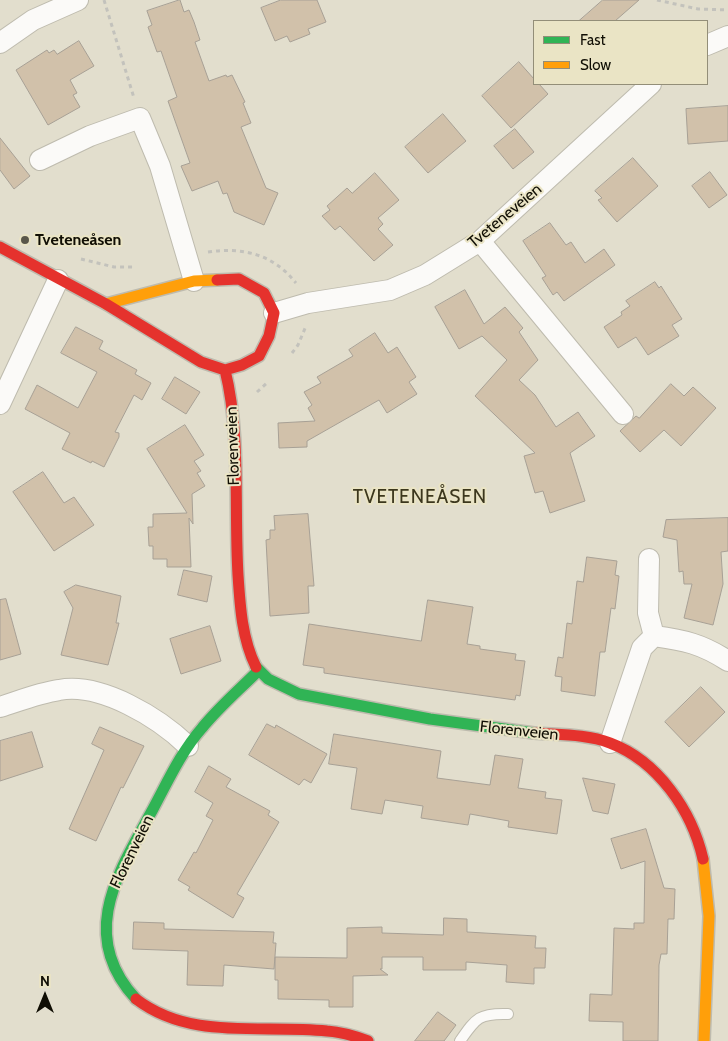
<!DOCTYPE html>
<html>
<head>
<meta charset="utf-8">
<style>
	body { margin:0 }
	#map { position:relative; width:728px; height:1041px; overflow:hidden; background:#e2decd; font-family:Cabin,sans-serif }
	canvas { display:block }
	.legend { position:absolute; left:533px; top:20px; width:175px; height:65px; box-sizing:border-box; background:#eae4c5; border:1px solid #938e78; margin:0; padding:6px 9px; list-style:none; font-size:15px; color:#100e04 }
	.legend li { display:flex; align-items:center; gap:10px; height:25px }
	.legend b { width:25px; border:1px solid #938e78 }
	.north { position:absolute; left:20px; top:971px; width:50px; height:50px; -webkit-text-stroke:4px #eae4c5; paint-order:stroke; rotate:0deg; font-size:14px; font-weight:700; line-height:20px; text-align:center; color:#100e04 }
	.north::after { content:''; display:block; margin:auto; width:18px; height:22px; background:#100e04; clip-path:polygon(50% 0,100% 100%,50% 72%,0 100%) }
</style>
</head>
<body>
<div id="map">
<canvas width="728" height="1041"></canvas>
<ul class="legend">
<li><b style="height:6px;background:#30b455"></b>Fast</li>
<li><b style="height:6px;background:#ff9f0a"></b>Slow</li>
</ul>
<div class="north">N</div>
</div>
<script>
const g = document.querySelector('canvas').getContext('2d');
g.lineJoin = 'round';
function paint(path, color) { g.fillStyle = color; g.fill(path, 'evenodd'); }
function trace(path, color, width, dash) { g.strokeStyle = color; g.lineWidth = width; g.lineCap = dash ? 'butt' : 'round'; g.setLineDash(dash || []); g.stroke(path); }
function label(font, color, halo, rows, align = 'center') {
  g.font = font + ' Cabin,sans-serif'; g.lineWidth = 4; g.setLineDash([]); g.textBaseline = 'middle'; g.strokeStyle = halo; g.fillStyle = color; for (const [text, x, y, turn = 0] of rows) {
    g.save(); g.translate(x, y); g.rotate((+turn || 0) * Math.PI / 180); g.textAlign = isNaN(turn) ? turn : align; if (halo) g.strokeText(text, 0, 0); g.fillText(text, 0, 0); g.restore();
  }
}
const building = new Path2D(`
	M 180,0 L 184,12 L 189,10 L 194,22 L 200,40 L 195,42 L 209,81 L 226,75 L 227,77 L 232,75 L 245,102 L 243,103 L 251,123 L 241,127 L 266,188 L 278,193 L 264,225 L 234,212 L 227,193 L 223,194 L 218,181 L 192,191 L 181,166 L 190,163 L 168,101 L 177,97 L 161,51 L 157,52 L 148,27 L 152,25 L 147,11 Z
	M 281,0 L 317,0 L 326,22 L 308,29 L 310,34 L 290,42 L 287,36 L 275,41 L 261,8 Z
	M 603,0 L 639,0 L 615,21 L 579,21 Z
	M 79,41 L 94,66 L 70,80 L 77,93 L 73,95 L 80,107 L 48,125 L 16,70 L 47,50 L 49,53 L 54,50 L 57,54 Z
	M 519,62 L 534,79 L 534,84 L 539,84 L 548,94 L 511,128 L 482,96 Z
	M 728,106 L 728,141 L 688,144 L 686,109 Z
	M 443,114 L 466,141 L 428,173 L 405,147 Z
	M 515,129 L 534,152 L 513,169 L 494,146 Z
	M 0,138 L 30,176 L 14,189 L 0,170 Z
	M 633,158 L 658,186 L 617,222 L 598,200 L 602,198 L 595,191 Z
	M 710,172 L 727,195 L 709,208 L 692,186 Z
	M 375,173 L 399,200 L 378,218 L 383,224 L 378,229 L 393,245 L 374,261 L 340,226 L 335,230 L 322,216 L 330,210 L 327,206 L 347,188 L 352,193 Z
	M 550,223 L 566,245 L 571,242 L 585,263 L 604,249 L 615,265 L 564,301 L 557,292 L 553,295 L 542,278 L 546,276 L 523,241 Z
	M 655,282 L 659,288 L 661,286 L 682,319 L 672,325 L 679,336 L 648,355 L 636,337 L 618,348 L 604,327 L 622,315 L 621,312 L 630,306 L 626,301 Z
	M 465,290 L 484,324 L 505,307 L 523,328 L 519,332 L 538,360 L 519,380 L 535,395 L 556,427 L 578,412 L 595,436 L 570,453 L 585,501 L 550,513 L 543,491 L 535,493 L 524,456 L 535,453 L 475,396 L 507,360 L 482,336 L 459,349 L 435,307 Z
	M 76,327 L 103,341 L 99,349 L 137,370 L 135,374 L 151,383 L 142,400 L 134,395 L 115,432 L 119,433 L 119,437 L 104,467 L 92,461 L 91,463 L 62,449 L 70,433 L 25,409 L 37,385 L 78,408 L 97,372 L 61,353 Z
	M 375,333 L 388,353 L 397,347 L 416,377 L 409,382 L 417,394 L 387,413 L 379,400 L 307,441 L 307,447 L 279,448 L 278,423 L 315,421 L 308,408 L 312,405 L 304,392 L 321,383 L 317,377 L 353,356 L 349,350 Z
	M 175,377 L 200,392 L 186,414 L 162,399 Z
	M 671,384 L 684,396 L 693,387 L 716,408 L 681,446 L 664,430 L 640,452 L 620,431 L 636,416 L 639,418 Z
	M 185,425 L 204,455 L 194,461 L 201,471 L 197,473 L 205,486 L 192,494 L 193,524 L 189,518 L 191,567 L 167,567 L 167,559 L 153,559 L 153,546 L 149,546 L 148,527 L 153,527 L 153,514 L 187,513 L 147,449 Z
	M 43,472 L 64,503 L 74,497 L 94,525 L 54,551 L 13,492 Z
	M 308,514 L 314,586 L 308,586 L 309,613 L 270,616 L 266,540 L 270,539 L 270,530 L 275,530 L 274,516 Z
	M 728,518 L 728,551 L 721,552 L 723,584 L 713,625 L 684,618 L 692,584 L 684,584 L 683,571 L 679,572 L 677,540 L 663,537 L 666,520 Z
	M 587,557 L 617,561 L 615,575 L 619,576 L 615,609 L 611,608 L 605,652 L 600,652 L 595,696 L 561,691 L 562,677 L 555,676 L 558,657 L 563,658 L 567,623 L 572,624 L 577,581 L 583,582 Z
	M 184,570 L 212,576 L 207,602 L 178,595 Z
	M 76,585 L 121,596 L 116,623 L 119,623 L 108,665 L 61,655 L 73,608 L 64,592 Z
	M 6,599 L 21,654 L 0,660 L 0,600 Z
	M 428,600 L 473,607 L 467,644 L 480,646 L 480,649 L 516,654 L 515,660 L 525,661 L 520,696 L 516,695 L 515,700 L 450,691 L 324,673 L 324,668 L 303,665 L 309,624 L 421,641 Z
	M 210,626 L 221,661 L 181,674 L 170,639 Z
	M 701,687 L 725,712 L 689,747 L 665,722 Z
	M 267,724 L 275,728 L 276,725 L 327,754 L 311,783 L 304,779 L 299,785 L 249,755 Z
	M 100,727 L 144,746 L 123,788 L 121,787 L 96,841 L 69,829 L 104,750 L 92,744 Z
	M 32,732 L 43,767 L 0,781 L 0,741 Z
	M 334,734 L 441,751 L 437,778 L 490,785 L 495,755 L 523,759 L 518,788 L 546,792 L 545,798 L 562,800 L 557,834 L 508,827 L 509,821 L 470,814 L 468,825 L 421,818 L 423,806 L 385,800 L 382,814 L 351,809 L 357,768 L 329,764 Z
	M 209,766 L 231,779 L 226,787 L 270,811 L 268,815 L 279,822 L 237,894 L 244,898 L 233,918 L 188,890 L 190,887 L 178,880 L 194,852 L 196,853 L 213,820 L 206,816 L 213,803 L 195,792 Z
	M 583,778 L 615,784 L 608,814 L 593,811 Z
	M 646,829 L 664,888 L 675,889 L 674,919 L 668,919 L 667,954 L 661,954 L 659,965 L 658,1041 L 623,1041 L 623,1022 L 589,1021 L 590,994 L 612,995 L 614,928 L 634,929 L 634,923 L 644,923 L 645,861 L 621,869 L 611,839 Z
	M 444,918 L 467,919 L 467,932 L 536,936 L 535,948 L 546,948 L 545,968 L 534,968 L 534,984 L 506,982 L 507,965 L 466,962 L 466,970 L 423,970 L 423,957 L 382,957 L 382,969 L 380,969 L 388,975 L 353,976 L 353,1007 L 329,1007 L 329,1000 L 278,999 L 278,980 L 275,980 L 275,957 L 347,958 L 347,928 L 382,927 L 382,933 L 443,935 Z
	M 134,922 L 164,923 L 164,929 L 274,932 L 273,943 L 276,943 L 274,969 L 224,965 L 223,986 L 187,985 L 188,951 L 133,949 Z
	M 438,1012 L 456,1025 L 444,1041 L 415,1041 Z`);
const path = new Path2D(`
	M 104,0 L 134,98
	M 657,0 L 698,9 L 728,10
	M 208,252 C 243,247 273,254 296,283
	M 81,259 L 114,267 L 136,267
	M 292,353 L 298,345 L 306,326
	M 257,392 L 267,383`);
const lane = new Path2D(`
	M 460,1041 C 476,1018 479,1013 508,1014`);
const street = new Path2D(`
	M 0,43 L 33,20 L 78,0
	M 707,45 L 728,36
	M 40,160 L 90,136 L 140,118 L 160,166 L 194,281
	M 480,241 L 623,414
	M 274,313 L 308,303 L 390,290 L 425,275 L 480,241 L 651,84
	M 0,404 L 58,280
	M 649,559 L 648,613 L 654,636
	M 654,636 C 684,640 702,644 728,661
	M 0,707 C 19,701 39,693 59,690 C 101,682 159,718 188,746
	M 610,743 L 642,648 L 654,636`);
const fast = new Path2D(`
	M 256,667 L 268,679 L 299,694 L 430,719 L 534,733
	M 136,999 C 77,935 118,873 153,809 C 168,781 181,752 202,728 C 219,707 239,690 258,671`);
const slow = new Path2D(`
	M 106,304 L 194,281 L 217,280
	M 703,859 L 709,916 L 704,1041`);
const jam = new Path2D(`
	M 0,247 L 106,304 L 201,362 L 225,370 L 242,365 L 259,356 L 269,336 L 274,313 L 264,293 L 239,279 L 217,280
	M 225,370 C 241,434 234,508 238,575 C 240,606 242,639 256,667
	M 534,733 C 559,735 586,734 610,743 C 658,761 692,811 703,859
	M 136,999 C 191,1041 261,1024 327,1031 C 341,1032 355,1036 368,1041`);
const markers = [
	[25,240,5,"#5a574a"]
];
const streetNames = [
	["Tveteneveien",505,216,-40],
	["Florenveien",233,446,-92],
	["Florenveien",519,731,6],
	["Florenveien",132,852,-64]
];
const poiNames = [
	["Tveteneåsen",35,240]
];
const quarterNames = [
	["TVETENEÅSEN",420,497]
];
paint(building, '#d1c1aa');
trace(building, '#a7a095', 1);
trace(lane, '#bebbae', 12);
trace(street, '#bebbae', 22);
trace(fast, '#bebbae', 14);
trace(slow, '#bebbae', 14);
trace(jam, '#bebbae', 14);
trace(path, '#c3c2bc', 3, [4, 4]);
trace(lane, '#fbfaf8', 10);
trace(street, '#fbfaf8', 20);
trace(fast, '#30b455', 11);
trace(slow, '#ff9f0a', 11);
trace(jam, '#e5322d', 11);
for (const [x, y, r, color] of markers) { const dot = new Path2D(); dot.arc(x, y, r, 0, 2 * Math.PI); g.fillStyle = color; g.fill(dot); trace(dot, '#eae4c5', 2); }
label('16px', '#100e04', '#eae4c5', streetNames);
label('bold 16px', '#100e04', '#eae4c5', poiNames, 'left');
g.letterSpacing = '1px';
label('19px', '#3c371d', '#eae4c5', quarterNames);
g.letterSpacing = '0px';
</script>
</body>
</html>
